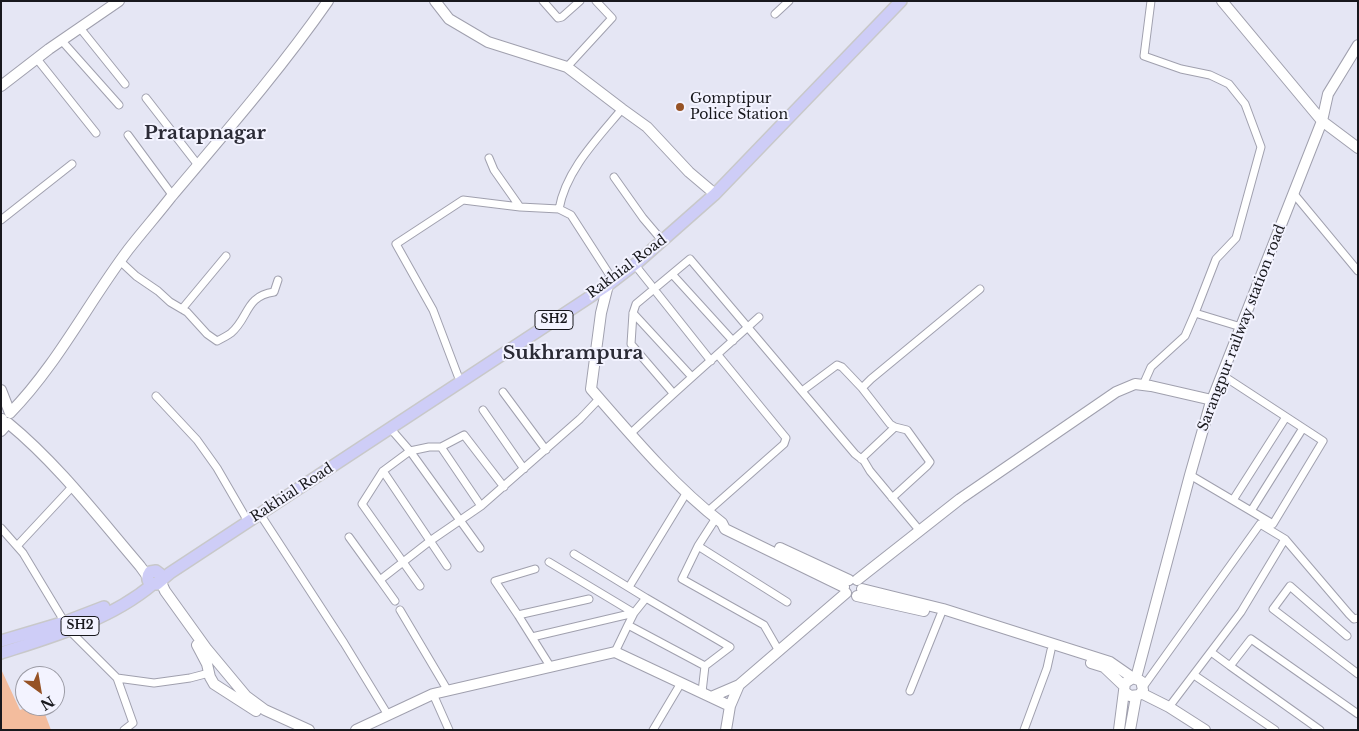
<!DOCTYPE html>
<html>
<head>
<meta charset="utf-8">
<style>
	body { margin:0 }
	#map { position:relative; width:1359px; height:731px; overflow:hidden; background:#e5e6f4; font-family:"Libre Baskerville",serif }
	canvas { display:block }
	.frame { position:absolute; inset:0; border:2px solid #18181d; pointer-events:none }
	.north { position:absolute; left:15px; top:666px; width:50px; height:50px; box-sizing:border-box; background:#f3f3ff; border:1px solid #9b9ba5; border-radius:50%; rotate:148deg; font-size:14px; font-weight:700; line-height:20px; text-align:center; color:#18181d }
	.north::after { content:''; display:block; margin:auto; width:18px; height:22px; background:#965225; clip-path:polygon(50% 0,100% 100%,50% 72%,0 100%) }
</style>
</head>
<body>
<div id="map">
<canvas width="1359" height="731"></canvas>
<div class="frame"></div>
<div class="north">N</div>
</div>
<script>
const g = document.querySelector('canvas').getContext('2d');
g.lineJoin = 'round';
function paint(path, color) { g.fillStyle = color; g.fill(path, 'evenodd'); }
function trace(path, color, width, dash) { g.strokeStyle = color; g.lineWidth = width; g.lineCap = dash ? 'butt' : 'round'; g.setLineDash(dash || []); g.stroke(path); }
function label(font, color, halo, rows, align = 'center') {
  g.font = font + ' "Libre Baskerville",serif'; g.lineWidth = 4; g.setLineDash([]); g.textBaseline = 'middle'; g.strokeStyle = halo; g.fillStyle = color; for (const [text, x, y, turn = 0] of rows) {
    g.save(); g.translate(x, y); g.rotate((+turn || 0) * Math.PI / 180); g.textAlign = isNaN(turn) ? turn : align; if (halo) g.strokeText(text, 0, 0); g.fillText(text, 0, 0); g.restore();
  }
}
const green = new Path2D(`
	M 1,669 L 20,710 L 31,706 L 42,706 L 51,730 L 1,730 Z`);
const street = new Path2D(`
	M 543,1 L 558,18 L 562,17 L 580,1
	M 1151,1 L 1144,56 L 1181,69 L 1210,75 L 1229,84 L 1245,104 L 1261,147 L 1236,238 L 1216,259 L 1195,313
	M 775,14 L 789,1
	M 80,28 L 125,84
	M 62,41 L 119,105
	M 37,59 L 96,133
	M 567,67 L 612,18 L 596,1
	M 146,98 L 198,165
	M 128,135 L 173,196
	M 489,158 L 494,170 L 520,207 L 559,209 L 571,215 L 611,277
	M 614,177 L 643,218 L 660,238
	M 1294,194 L 1358,271
	M 559,209 C 566,170 597,139 622,109
	M 1,220 L 72,164
	M 120,261 L 136,276 L 158,291 L 170,302 L 187,312 L 207,334 L 217,341 C 221,339 227,336 231,333 C 249,318 245,296 274,292 L 278,280
	M 635,265 L 651,285
	M 672,274 L 733,341
	M 657,293 L 711,361
	M 182,309 L 226,256
	M 633,313 L 692,377
	M 458,376 L 433,310 L 396,244 L 463,200 L 520,207
	M 1143,385 L 1151,367 L 1185,336 L 1195,313 L 1241,327
	M 802,391 L 837,365 L 842,367 L 862,388
	M 503,392 L 546,450
	M 673,393 L 631,344 L 633,313 L 636,304 L 690,259 L 855,454 L 864,461 L 870,471 L 920,531
	M 156,396 L 197,440 L 217,468 L 246,518
	M 483,410 L 524,469
	M 390,428 L 410,451 L 480,548
	M 630,434 C 672,394 716,356 759,317
	M 441,447 L 481,506
	M 861,459 L 895,427
	M 383,471 L 447,566
	M 1190,475 L 1273,524 L 1323,441 L 1222,375
	M 892,498 L 927,466 L 930,462 L 907,430 L 895,427 L 890,424 L 862,388 L 871,379 L 980,289
	M 1233,500 L 1286,417
	M 1251,511 L 1303,428
	M 707,512 L 784,444 L 786,438 L 718,355
	M 260,514 L 344,643 L 388,715
	M 716,518 L 698,546 L 682,579 L 764,625 L 779,651
	M 1,528 L 23,553 L 70,631 L 117,678 L 154,683 L 190,678 L 209,673
	M 349,537 L 380,580
	M 17,546 L 72,487
	M 698,546 L 787,602
	M 574,554 L 646,598
	M 549,562 L 634,613 L 628,625
	M 535,569 L 495,581 L 518,615 L 550,666
	M 420,586 L 362,504 L 383,471 L 410,451 L 429,447 L 441,447 L 464,435 L 504,487
	M 629,587 L 687,492
	M 395,601 L 380,580 L 430,541 L 481,506 L 580,419 L 599,399
	M 400,610 L 448,691
	M 518,615 L 589,599
	M 1347,636 L 1290,586 L 1273,609 L 1358,674
	M 532,637 L 634,613 L 646,598 L 730,647 L 705,666
	M 615,652 L 628,625 L 705,666 L 702,692
	M 1211,652 L 1230,666 L 1251,639 L 1358,714
	M 1230,666 L 1320,730
	M 1194,675 L 1275,730
	M 117,678 L 133,723 L 124,730
	M 1143,687 L 1260,524 L 1285,539 L 1349,614 L 1354,619 L 1358,618
	M 910,691 L 943,609
	M 433,694 L 449,730
	M 1169,707 L 1241,612 L 1285,539
	M 653,730 L 681,683
	M 1024,730 L 1047,668 L 1051,650`);
const secondary = new Path2D(`
	M 435,1 L 449,19 L 488,42 L 567,67 L 622,109 L 647,127 L 689,172 L 715,194
	M 1222,1 L 1322,121 L 1358,148
	M 1,86 L 49,49 L 119,1
	M 606,282 L 608,285 L 601,313 L 591,389 C 632,436 673,485 722,523 L 725,529 L 844,587
	M 1,390 L 10,413 C 57,365 88,303 128,250 C 142,232 157,215 171,197 C 225,133 280,70 328,1
	M 1,420 L 2,419
	M 1,431 L 8,423 C 58,464 98,517 140,566 L 148,577
	M 780,548 L 849,580
	M 160,580 L 165,591 L 206,648 L 246,696 L 265,710 L 309,730
	M 857,580 L 960,499 L 1116,392 L 1135,384 L 1151,386 L 1212,400
	M 862,589 L 943,609 L 1110,662 L 1133,678
	M 857,596 L 924,611
	M 197,645 L 207,664 L 210,677 L 214,684 L 256,711
	M 1091,663 L 1104,667 L 1124,686
	M 1136,678 L 1190,475 L 1210,405 L 1322,121 L 1328,94 L 1358,45
	M 1141,693 L 1169,707 L 1205,730
	M 711,697 L 739,685 L 846,593
	M 356,730 L 433,694 L 615,652 L 730,706
	M 726,730 L 730,706 L 739,685
	M 1119,730 L 1125,683 L 1133,678 L 1141,681 L 1143,690 L 1139,695 L 1130,696 L 1125,692
	M 1130,730 L 1136,697`);
const primary = new Path2D(`
	M 160,580 L 160,574 L 156,571 L 150,572 C 147,576 147,580 150,583 L 157,584 L 170,573 L 608,285 L 638,262 L 715,194 L 901,1
	M 1,641 L 65,622 L 104,607
	M 1,653 C 54,636 110,620 153,584`);
const markers = [
	[680,107,5,"#965225"]
];
const shields = [
	[554,320,38],
	[80,626,38]
];
const shieldNames = [
	["SH2",554,320],
	["SH2",80,626]
];
const poiNames = [
	["Gomptipur",690,99],
	["Police Station",690,115]
];
const streetNames = [
	["Rakhial Road",627,267,-37],
	["Sarangpur railway station road",1242,328,-69],
	["Rakhial Road",292,493,-33]
];
const districtNames = [
	["Pratapnagar",205,134],
	["Sukhrampura",573,354]
];
paint(green, '#f3bc9d');
trace(street, '#a0a0ae', 9);
trace(secondary, '#a0a0ae', 12);
trace(primary, '#c8c8c9', 14);
trace(street, '#fff', 7);
trace(secondary, '#fff', 10);
trace(primary, '#cecdf7', 11);
for (const [x, y, r, color] of markers) { const dot = new Path2D(); dot.arc(x, y, r, 0, 2 * Math.PI); g.fillStyle = color; g.fill(dot); trace(dot, '#f3f3ff', 2); }
for (const [x, y, w] of shields) { const box = new Path2D(); box.roundRect(x - w / 2, y - 9.5, w, 19, 4); g.fillStyle = '#f3f3ff'; g.fill(box); trace(box, '#18181d', 1); }
label('bold 12px', '#18181d', null, shieldNames);
label('14px', '#18181d', '#f3f3ff', poiNames, 'left');
label('14px', '#18181d', '#f3f3ff', streetNames);
label('bold 19px', '#2b2b36', '#f3f3ff', districtNames);
</script>
</body>
</html>
